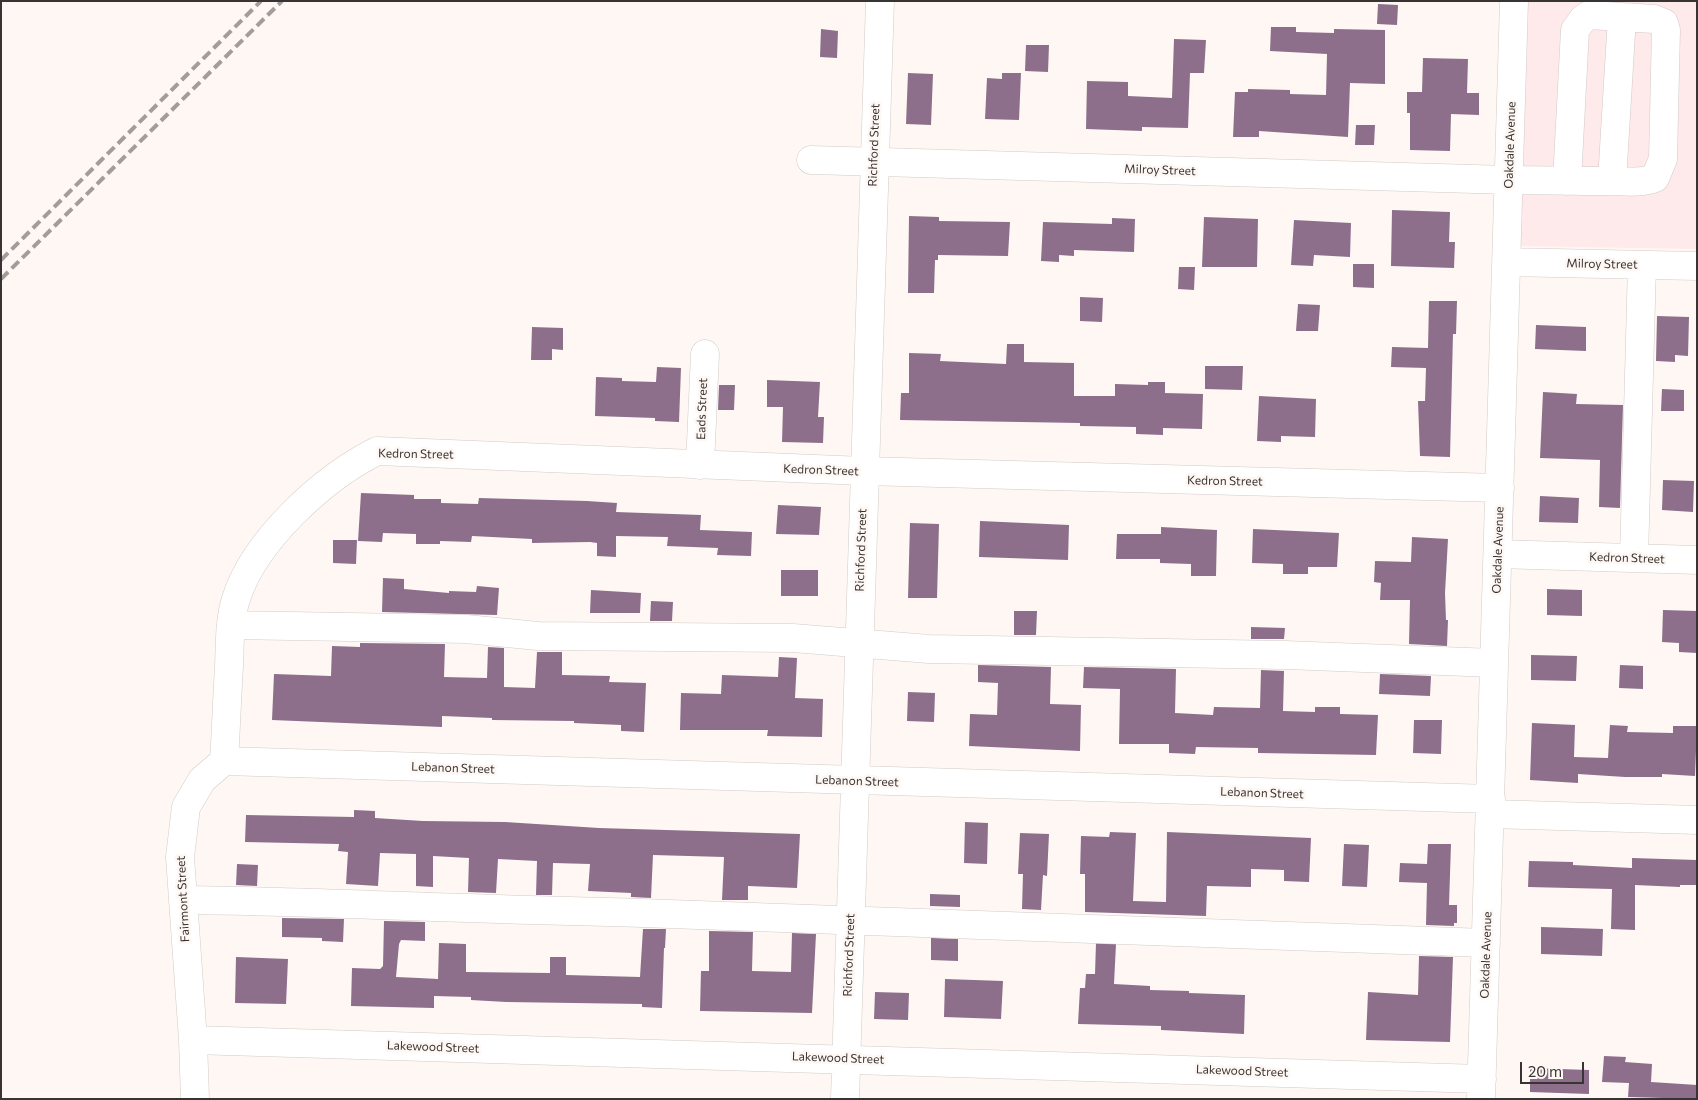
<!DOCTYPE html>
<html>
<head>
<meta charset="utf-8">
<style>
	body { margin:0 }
	#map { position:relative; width:1698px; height:1100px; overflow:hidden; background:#fef7f3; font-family:Commissioner,sans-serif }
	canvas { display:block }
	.frame { position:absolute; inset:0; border:2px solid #373433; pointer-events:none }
	.scale { position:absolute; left:1520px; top:1062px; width:64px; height:22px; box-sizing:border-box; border:2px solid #373433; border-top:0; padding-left:6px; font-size:15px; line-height:18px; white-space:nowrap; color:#373433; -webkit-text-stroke:4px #fef7f3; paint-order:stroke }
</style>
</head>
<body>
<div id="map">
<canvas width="1698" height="1100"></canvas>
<div class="frame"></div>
<div class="scale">20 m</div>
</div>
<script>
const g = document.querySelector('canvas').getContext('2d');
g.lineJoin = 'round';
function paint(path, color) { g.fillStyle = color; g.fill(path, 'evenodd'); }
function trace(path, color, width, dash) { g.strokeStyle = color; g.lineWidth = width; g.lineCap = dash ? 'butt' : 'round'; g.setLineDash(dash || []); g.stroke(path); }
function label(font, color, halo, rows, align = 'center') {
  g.font = font + ' Commissioner,sans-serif'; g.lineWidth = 5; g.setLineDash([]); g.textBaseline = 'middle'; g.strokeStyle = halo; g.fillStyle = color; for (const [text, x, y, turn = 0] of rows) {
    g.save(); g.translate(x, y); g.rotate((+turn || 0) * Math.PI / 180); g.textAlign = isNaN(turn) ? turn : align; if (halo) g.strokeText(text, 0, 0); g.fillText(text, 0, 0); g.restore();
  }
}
const education = new Path2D(`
	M 1527,1 L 1697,1 L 1697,249 L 1518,246 Z`);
const building = new Path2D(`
	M 1378,4 L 1398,5 L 1397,25 L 1377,24 Z
	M 1271,27 L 1296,27 L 1296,32 L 1334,33 L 1334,29 L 1385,30 L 1385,84 L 1350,83 L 1348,137 L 1259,131 L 1259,137 L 1233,137 L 1235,92 L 1248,92 L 1248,89 L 1290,90 L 1290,94 L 1326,95 L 1327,54 L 1270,51 Z
	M 821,29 L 838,31 L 837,58 L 820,57 Z
	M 1174,39 L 1206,40 L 1204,73 L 1190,73 L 1188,128 L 1142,127 L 1142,131 L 1086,129 L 1087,81 L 1128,82 L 1128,96 L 1172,98 Z
	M 1026,45 L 1049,45 L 1048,72 L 1025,71 Z
	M 1423,58 L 1468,59 L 1467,93 L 1479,93 L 1479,115 L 1451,114 L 1450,151 L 1410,150 L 1410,113 L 1407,113 L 1407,92 L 1422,92 Z
	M 908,73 L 933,74 L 931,125 L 906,124 Z
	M 1002,73 L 1021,73 L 1019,120 L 985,119 L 987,78 L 1002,79 Z
	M 1356,125 L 1375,125 L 1374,145 L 1355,145 Z
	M 1392,210 L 1450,212 L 1449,242 L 1455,242 L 1454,268 L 1391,266 Z
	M 909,216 L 939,217 L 939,221 L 1010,222 L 1008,256 L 938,255 L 938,260 L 935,260 L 934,293 L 908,293 Z
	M 1204,217 L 1258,219 L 1257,267 L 1202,267 Z
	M 1112,218 L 1135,219 L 1134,252 L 1074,250 L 1074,256 L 1059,255 L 1059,262 L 1041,261 L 1043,222 L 1112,224 Z
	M 1294,220 L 1351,223 L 1350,257 L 1314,255 L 1313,266 L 1291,265 Z
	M 1353,264 L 1374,264 L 1374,288 L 1353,287 Z
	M 1179,267 L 1195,267 L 1194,290 L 1178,289 Z
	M 1080,297 L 1103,298 L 1102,322 L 1080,321 Z
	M 1429,301 L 1457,301 L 1456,334 L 1453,334 L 1450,457 L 1420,456 L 1418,401 L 1425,401 L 1426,368 L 1391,367 L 1392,347 L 1428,348 Z
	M 1298,304 L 1320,305 L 1318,331 L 1296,331 Z
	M 1657,316 L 1689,317 L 1688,356 L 1675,355 L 1675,362 L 1656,361 Z
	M 1536,325 L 1586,327 L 1586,351 L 1535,349 Z
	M 532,327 L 563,328 L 563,350 L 552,349 L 552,360 L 531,360 Z
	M 1007,344 L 1024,344 L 1024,362 L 1074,363 L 1074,396 L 1115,396 L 1115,384 L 1148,385 L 1148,382 L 1165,382 L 1165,393 L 1203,394 L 1202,429 L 1163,428 L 1163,435 L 1136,434 L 1136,427 L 1080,426 L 1080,423 L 900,420 L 901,393 L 909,393 L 909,353 L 941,354 L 940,361 L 1006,364 Z
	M 1205,366 L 1243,366 L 1242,390 L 1205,389 Z
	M 657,367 L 681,368 L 679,422 L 655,421 L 655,418 L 595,416 L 596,377 L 622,378 L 622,381 L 656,382 Z
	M 767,380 L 820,382 L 818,417 L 824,417 L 823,443 L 782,442 L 783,407 L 767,407 Z
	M 719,385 L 735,385 L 734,410 L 718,410 Z
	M 1662,389 L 1684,390 L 1684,411 L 1661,411 Z
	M 1543,392 L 1577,394 L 1576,404 L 1623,405 L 1620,508 L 1599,507 L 1600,460 L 1540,458 Z
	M 1259,396 L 1316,399 L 1315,437 L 1281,436 L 1281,442 L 1257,441 Z
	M 1663,480 L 1694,481 L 1693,512 L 1662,510 Z
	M 361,493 L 414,495 L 414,499 L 441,499 L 441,503 L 478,504 L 479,498 L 587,501 L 617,503 L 616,512 L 701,515 L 700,530 L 752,532 L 751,556 L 717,555 L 718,548 L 667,546 L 668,537 L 616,536 L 616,557 L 597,556 L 597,543 L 590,542 L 532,543 L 532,539 L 472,536 L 471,542 L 440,541 L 440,544 L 416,544 L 416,534 L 383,533 L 382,542 L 358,541 Z
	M 1540,496 L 1579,498 L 1578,523 L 1539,522 Z
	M 778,505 L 821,507 L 819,535 L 776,534 Z
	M 980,521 L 1069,525 L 1068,560 L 979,557 Z
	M 910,523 L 939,524 L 937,598 L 908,598 Z
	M 1161,527 L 1217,530 L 1216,576 L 1191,576 L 1191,564 L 1160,563 L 1160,559 L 1116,559 L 1117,534 L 1161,534 Z
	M 1253,529 L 1339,533 L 1337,567 L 1308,567 L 1308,574 L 1283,574 L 1283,564 L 1252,563 Z
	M 1412,537 L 1448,539 L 1445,593 L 1446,620 L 1448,620 L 1447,646 L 1409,644 L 1410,600 L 1380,600 L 1381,583 L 1374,582 L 1375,561 L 1411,562 Z
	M 333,540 L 357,540 L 356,564 L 333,563 Z
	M 781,570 L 818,570 L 818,596 L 781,596 Z
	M 383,578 L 404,579 L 404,589 L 449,593 L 449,591 L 476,592 L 477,586 L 499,588 L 497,615 L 382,612 Z
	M 1547,589 L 1582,590 L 1582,616 L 1547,615 Z
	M 591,590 L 641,593 L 640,613 L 590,613 Z
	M 651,601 L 673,602 L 672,621 L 650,621 Z
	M 1663,610 L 1697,611 L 1697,653 L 1679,652 L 1679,643 L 1662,642 Z
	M 1014,611 L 1037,611 L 1036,635 L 1014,635 Z
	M 1251,627 L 1285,628 L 1284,639 L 1251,639 Z
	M 360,643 L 445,644 L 444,677 L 487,678 L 488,647 L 504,648 L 504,687 L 535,688 L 537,652 L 562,652 L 562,675 L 610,676 L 609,682 L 646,683 L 644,732 L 621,731 L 621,725 L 574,723 L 574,721 L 492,720 L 492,718 L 442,716 L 442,727 L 272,720 L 274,674 L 331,676 L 332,646 L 360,647 Z
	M 1531,655 L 1577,656 L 1576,681 L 1531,680 Z
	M 779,657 L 797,658 L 795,698 L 823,699 L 822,737 L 767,736 L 768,730 L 680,730 L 681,693 L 721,694 L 722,675 L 778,677 Z
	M 978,665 L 1051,667 L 1050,704 L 1081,705 L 1080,751 L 969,746 L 970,714 L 997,715 L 998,683 L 978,682 Z
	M 1620,665 L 1643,666 L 1643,689 L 1619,688 Z
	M 1084,667 L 1176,669 L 1175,713 L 1213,715 L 1214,707 L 1260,708 L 1261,670 L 1284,671 L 1283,711 L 1315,712 L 1315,707 L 1340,707 L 1340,714 L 1378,715 L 1376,755 L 1258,753 L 1258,748 L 1196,747 L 1195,754 L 1169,753 L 1169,744 L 1119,744 L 1120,689 L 1083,688 Z
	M 1380,674 L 1431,676 L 1430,696 L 1379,694 Z
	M 908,692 L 935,693 L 934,722 L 907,721 Z
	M 1414,720 L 1442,720 L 1441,754 L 1413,753 Z
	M 1532,723 L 1575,725 L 1574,757 L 1608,758 L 1610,725 L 1628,726 L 1627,732 L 1673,733 L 1673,726 L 1697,726 L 1695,776 L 1662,774 L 1662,777 L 1625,777 L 1578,774 L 1578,783 L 1530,780 Z
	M 354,810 L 375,811 L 375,818 L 423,821 L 505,822 L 599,828 L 800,834 L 797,888 L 748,886 L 748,900 L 722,900 L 724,857 L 653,855 L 651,898 L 631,897 L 631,893 L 588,891 L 590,864 L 553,863 L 552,895 L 536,895 L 537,861 L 498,859 L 496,893 L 468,892 L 469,858 L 433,856 L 433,887 L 416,886 L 416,854 L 380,853 L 378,886 L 346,884 L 348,852 L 338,851 L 339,844 L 245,842 L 246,815 L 354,817 Z
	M 965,822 L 988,823 L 987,864 L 964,863 Z
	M 1110,832 L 1136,833 L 1133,901 L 1166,902 L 1167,832 L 1311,838 L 1309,882 L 1284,881 L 1284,870 L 1251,869 L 1251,887 L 1207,886 L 1206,916 L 1085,912 L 1085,874 L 1080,874 L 1081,836 L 1109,837 Z
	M 1020,833 L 1049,834 L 1047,876 L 1043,875 L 1041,910 L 1022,909 L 1023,874 L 1018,874 Z
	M 1344,844 L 1369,845 L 1367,887 L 1342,886 Z
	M 1428,844 L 1451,844 L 1449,905 L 1457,905 L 1457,923 L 1454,923 L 1454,926 L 1426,925 L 1427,883 L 1399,882 L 1400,863 L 1427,864 Z
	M 1632,858 L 1697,860 L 1697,885 L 1680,885 L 1680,887 L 1635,885 L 1635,930 L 1611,929 L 1612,889 L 1528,887 L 1529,861 L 1573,862 L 1573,865 L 1632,868 Z
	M 237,864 L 258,865 L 257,886 L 236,885 Z
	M 930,894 L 960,895 L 960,907 L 930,906 Z
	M 282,918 L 344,919 L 343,942 L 322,941 L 322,938 L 282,937 Z
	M 384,921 L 425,922 L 425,941 L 401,940 L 399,944 L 396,977 L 419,978 L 438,979 L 439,943 L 466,944 L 466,972 L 550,973 L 550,957 L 566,957 L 566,975 L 640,977 L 643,929 L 666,929 L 665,948 L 664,948 L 662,1008 L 642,1007 L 642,1004 L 506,1002 L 471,1000 L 471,997 L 434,996 L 434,1008 L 351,1006 L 352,968 L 380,969 L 383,966 Z
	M 1541,927 L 1603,929 L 1602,956 L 1541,954 Z
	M 709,931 L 753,932 L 752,971 L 791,972 L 792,933 L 816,934 L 812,1013 L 700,1011 L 701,971 L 709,971 Z
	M 931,938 L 958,939 L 958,961 L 931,960 Z
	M 1096,943 L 1116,944 L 1114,984 L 1150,986 L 1150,990 L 1189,991 L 1189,993 L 1245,995 L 1244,1034 L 1161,1030 L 1161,1026 L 1078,1024 L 1080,988 L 1085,988 L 1086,974 L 1095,974 Z
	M 1419,956 L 1453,957 L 1450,1042 L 1366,1040 L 1368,992 L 1418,995 Z
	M 236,957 L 288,959 L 286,1004 L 235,1003 Z
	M 945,979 L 1003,981 L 1001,1019 L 944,1017 Z
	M 875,992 L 909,993 L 908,1020 L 874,1019 Z
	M 1604,1056 L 1626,1057 L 1625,1062 L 1652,1064 L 1651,1082 L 1697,1085 L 1697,1099 L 1628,1097 L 1629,1083 L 1602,1082 Z
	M 1530,1068 L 1589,1070 L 1589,1094 L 1530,1092 Z`);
const minor = new Path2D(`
	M 811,160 L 1509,180 C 1541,180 1573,181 1605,181 C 1622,181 1640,184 1655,178 L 1663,159 L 1666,30 L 1664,23 L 1654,19 L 1589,15 L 1583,19 L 1575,30 L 1567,181
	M 1612,181 L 1622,17
	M 1507,262 L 1697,266
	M 700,465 L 705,354
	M 1498,554 L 1697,560
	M 1634,558 L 1642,265
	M 231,625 L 466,629 L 538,636 L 793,638 L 929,649 L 1285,655 L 1494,663
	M 224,761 L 1491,799
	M 1490,814 L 1697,820
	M 183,900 C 298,901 414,907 530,910 C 849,918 1168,930 1486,943
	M 193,1040 L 1482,1079
	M 195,1099 L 193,1040 L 180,857 L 186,807 L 202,780 L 224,761 C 226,730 227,698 229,667 C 230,644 229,621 236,599 C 254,541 323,478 377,451 L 864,471 L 1500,488
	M 845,1099 L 880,1
	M 1481,1099 L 1514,1`);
const rail = new Path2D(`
	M 1,260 L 261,1
	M 1,279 L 282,1`);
const streetNames = [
	["Richford Street",874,145,-88],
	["Oakdale Avenue",1510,145,-88],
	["Milroy Street",1160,170,2],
	["Milroy Street",1602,264,1],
	["Eads Street",702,409,-88],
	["Kedron Street",416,454,1],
	["Kedron Street",821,470,2],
	["Kedron Street",1225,481,1],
	["Richford Street",861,550,-88],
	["Oakdale Avenue",1498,550,-88],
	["Kedron Street",1627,558,2],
	["Lebanon Street",453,768,2],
	["Lebanon Street",857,781,2],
	["Lebanon Street",1262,793,2],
	["Fairmont Street",183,899,-93],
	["Richford Street",849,955,-88],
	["Oakdale Avenue",1486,955,-88],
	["Lakewood Street",433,1047,2],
	["Lakewood Street",838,1058,2],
	["Lakewood Street",1242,1071,2]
];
paint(education, '#fee9eb');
paint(building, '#8d6f8c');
trace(minor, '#d2cbc7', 29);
trace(minor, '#fff', 28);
trace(rail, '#a29d9b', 4, [10, 5]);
label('12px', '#373433', '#fef7f3', streetNames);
</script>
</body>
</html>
